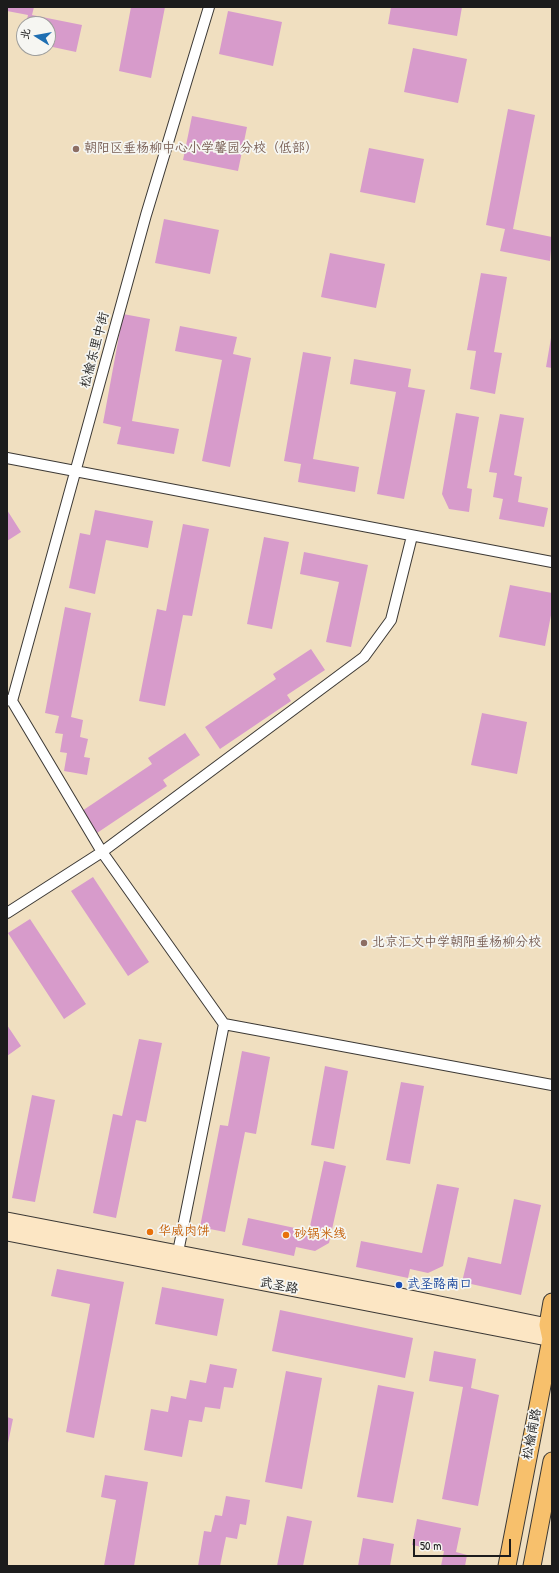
<!DOCTYPE html>
<html>
<head>
<meta charset="utf-8">
<style>
	body { margin:0 }
	#map { position:relative; width:559px; height:1573px; overflow:hidden; background:#f0dfc0; font-family:"Patrick Hand","LXGW WenKai TC",sans-serif }
	canvas { display:block }
	.frame { position:absolute; inset:0; border:8px solid #1c1c1c; pointer-events:none }
	.north { position:absolute; left:16px; top:16px; width:40px; height:40px; box-sizing:border-box; background:#f6f6f2; border:1px solid #9f9f9c; border-radius:50%; rotate:281deg; font-size:11px; font-weight:700; line-height:16px; text-align:center; color:#1c1c1c }
	.north::after { content:''; display:block; margin:auto; width:14px; height:18px; background:#1f6fb2; clip-path:polygon(50% 0,100% 100%,50% 72%,0 100%) }
	.scale { position:absolute; left:413px; top:1539px; width:98px; height:18px; box-sizing:border-box; border:2px solid #1c1c1c; border-top:0; padding-left:5px; font-size:12px; line-height:14px; white-space:nowrap; color:#1c1c1c; -webkit-text-stroke:3px #f6f6f2; paint-order:stroke }
</style>
</head>
<body>
<div id="map">
<canvas width="559" height="1573"></canvas>
<div class="frame"></div>
<div class="north">北</div>
<div class="scale">50 m</div>
</div>
<script>
const g = document.querySelector('canvas').getContext('2d');
g.lineJoin = 'round';
function paint(path, color) { g.fillStyle = color; g.fill(path, 'evenodd'); }
function trace(path, color, width, dash) { g.strokeStyle = color; g.lineWidth = width; g.lineCap = dash ? 'butt' : 'round'; g.setLineDash(dash || []); g.stroke(path); }
function label(font, color, halo, rows, align = 'center') {
  g.font = font + ' "Patrick Hand","LXGW WenKai TC",sans-serif'; g.lineWidth = 3.5; g.setLineDash([]); g.textBaseline = 'middle'; g.strokeStyle = halo; g.fillStyle = color; for (const [text, x, y, turn = 0] of rows) {
    g.save(); g.translate(x, y); g.rotate((+turn || 0) * Math.PI / 180); g.textAlign = isNaN(turn) ? turn : align; if (halo) g.strokeText(text, 0, 0); g.fillText(text, 0, 0); g.restore();
  }
}
const building = new Path2D(`
	M 7,7 L 34,7 L 32,15 L 82,25 L 76,52 L 48,46 L 48,24 L 26,24 L 28,15 L 7,11 Z
	M 131,7 L 165,7 L 151,78 L 119,71 Z
	M 391,7 L 462,7 L 457,36 L 388,24 Z
	M 228,11 L 282,22 L 273,66 L 219,54 Z
	M 413,48 L 467,59 L 458,103 L 404,92 Z
	M 508,109 L 535,115 L 513,229 L 552,237 L 550,261 L 500,251 L 505,229 L 486,225 Z
	M 192,116 L 247,127 L 238,171 L 183,160 Z
	M 369,148 L 424,159 L 415,203 L 360,192 Z
	M 164,219 L 219,230 L 210,274 L 155,263 Z
	M 330,253 L 385,264 L 376,308 L 321,297 Z
	M 481,273 L 507,277 L 494,352 L 502,353 L 495,394 L 470,389 L 476,351 L 467,350 Z
	M 123,314 L 150,319 L 132,421 L 179,429 L 174,454 L 117,444 L 121,427 L 103,423 Z
	M 180,326 L 237,337 L 233,354 L 251,358 L 230,467 L 202,461 L 222,360 L 175,351 Z
	M 551,338 L 552,338 L 552,368 L 546,367 Z
	M 303,352 L 331,357 L 313,459 L 359,467 L 355,492 L 298,482 L 301,464 L 284,461 Z
	M 354,359 L 411,369 L 408,387 L 425,390 L 404,499 L 377,494 L 396,392 L 350,384 Z
	M 456,413 L 479,417 L 467,488 L 472,489 L 469,512 L 449,509 L 442,494 Z
	M 500,414 L 524,418 L 514,475 L 522,477 L 518,502 L 548,508 L 544,527 L 499,519 L 503,499 L 493,497 L 497,473 L 489,472 Z
	M 7,510 L 21,532 L 7,541 Z
	M 95,510 L 153,521 L 148,548 L 106,540 L 95,594 L 69,588 L 80,533 L 90,535 Z
	M 183,524 L 209,529 L 192,616 L 183,615 L 165,706 L 139,701 L 157,609 L 166,611 Z
	M 264,537 L 289,542 L 272,629 L 247,624 Z
	M 304,552 L 368,565 L 351,647 L 326,642 L 339,582 L 300,574 Z
	M 510,585 L 552,593 L 552,610 L 545,646 L 499,637 Z
	M 65,607 L 91,613 L 71,717 L 83,720 L 80,737 L 88,739 L 84,757 L 90,758 L 87,775 L 64,771 L 67,753 L 60,752 L 63,734 L 55,733 L 59,716 L 45,713 Z
	M 311,649 L 325,670 L 287,695 L 291,701 L 220,749 L 205,727 L 276,679 L 273,674 Z
	M 482,713 L 527,722 L 517,774 L 471,765 Z
	M 185,733 L 200,755 L 163,780 L 167,786 L 97,833 L 82,811 L 152,764 L 148,758 Z
	M 93,877 L 149,962 L 128,976 L 71,891 Z
	M 30,919 L 86,1004 L 64,1019 L 8,933 Z
	M 7,1025 L 21,1046 L 7,1056 Z
	M 139,1039 L 162,1043 L 146,1122 L 136,1120 L 116,1218 L 93,1213 L 113,1114 L 122,1116 Z
	M 242,1051 L 270,1057 L 256,1134 L 245,1132 L 225,1232 L 200,1227 L 220,1125 L 228,1126 Z
	M 325,1066 L 348,1071 L 334,1149 L 311,1145 Z
	M 401,1082 L 424,1086 L 410,1164 L 386,1160 Z
	M 32,1095 L 55,1100 L 35,1202 L 12,1198 Z
	M 324,1161 L 346,1166 L 329,1243 L 315,1251 L 296,1247 L 294,1256 L 242,1245 L 248,1218 L 309,1231 Z
	M 437,1184 L 459,1188 L 443,1266 L 428,1273 L 410,1269 L 408,1278 L 356,1267 L 361,1241 L 422,1253 Z
	M 514,1199 L 541,1205 L 521,1295 L 462,1282 L 468,1257 L 501,1264 Z
	M 57,1269 L 124,1282 L 94,1438 L 66,1432 L 90,1304 L 51,1296 Z
	M 162,1287 L 224,1299 L 217,1336 L 155,1324 Z
	M 280,1310 L 413,1338 L 405,1378 L 272,1351 Z
	M 434,1351 L 476,1359 L 471,1388 L 499,1395 L 478,1506 L 442,1499 L 463,1387 L 429,1381 Z
	M 210,1364 L 237,1369 L 233,1388 L 224,1387 L 220,1409 L 205,1407 L 202,1422 L 189,1420 L 182,1457 L 144,1450 L 151,1409 L 168,1412 L 171,1396 L 186,1399 L 190,1380 L 206,1383 Z
	M 286,1371 L 322,1378 L 302,1489 L 265,1482 Z
	M 378,1385 L 414,1392 L 393,1503 L 357,1497 Z
	M 7,1417 L 13,1419 L 8,1443 L 7,1443 Z
	M 105,1475 L 148,1482 L 134,1566 L 104,1566 L 116,1500 L 101,1497 Z
	M 226,1496 L 250,1500 L 246,1525 L 240,1524 L 237,1539 L 226,1537 L 220,1566 L 198,1566 L 204,1531 L 211,1532 L 215,1515 L 222,1516 Z
	M 287,1516 L 312,1521 L 303,1566 L 277,1566 Z
	M 417,1519 L 461,1528 L 456,1552 L 467,1555 L 465,1566 L 441,1566 L 444,1551 L 412,1545 Z
	M 363,1538 L 394,1544 L 390,1566 L 358,1566 Z`);
const street = new Path2D(`
	M 7,458 L 552,562
	M 7,700 L 12,701 L 102,852 L 224,1024 L 178,1252
	M 12,701 L 146,215 L 209,7
	M 7,913 L 102,852 L 364,657 L 391,620 L 412,536
	M 224,1024 L 552,1085`);
const secondary = new Path2D(`
	M 7,1220 L 396,1295 L 552,1327
	M 7,1233 L 552,1339`);
const primary = new Path2D(`
	M 507,1566 L 551,1339 L 548,1325 L 552,1302
	M 532,1566 L 552,1461`);
const markers = [
	[76,149,4,"#8d6e63"],
	[364,943,4,"#8d6e63"],
	[150,1232,4,"#e8710a"],
	[286,1235,4,"#e8710a"],
	[399,1285,4,"#1a4fb4"]
];
const educationNames = [
	["朝阳区垂杨柳中心小学馨园分校（低部）",84,149],
	["北京汇文中学朝阳垂杨柳分校",372,943]
];
const streetNames = [
	["松榆东里中街",95,350,-75],
	["武圣路",279,1286,11],
	["松榆南路",532,1434,-79]
];
const foodNames = [
	["华威肉饼",158,1232],
	["砂锅米线",294,1235]
];
const transitNames = [
	["武圣路南口",407,1285]
];
paint(building, '#d79bcb');
trace(street, '#3c3935', 12);
trace(secondary, '#3c3935', 17);
trace(primary, '#3c3935', 19);
trace(street, '#fff', 10);
trace(secondary, '#fce6c4', 15);
trace(primary, '#f7c06c', 17);
for (const [x, y, r, color] of markers) { const dot = new Path2D(); dot.arc(x, y, r, 0, 2 * Math.PI); g.fillStyle = color; g.fill(dot); trace(dot, '#f6f6f2', 1.5); }
label('13px', '#785e54', '#f6f6f2', educationNames, 'left');
label('13px', '#1c1c1c', '#f6f6f2', streetNames);
label('13px', '#c56008', '#f6f6f2', foodNames, 'left');
label('13px', '#164399', '#f6f6f2', transitNames, 'left');
</script>
</body>
</html>
